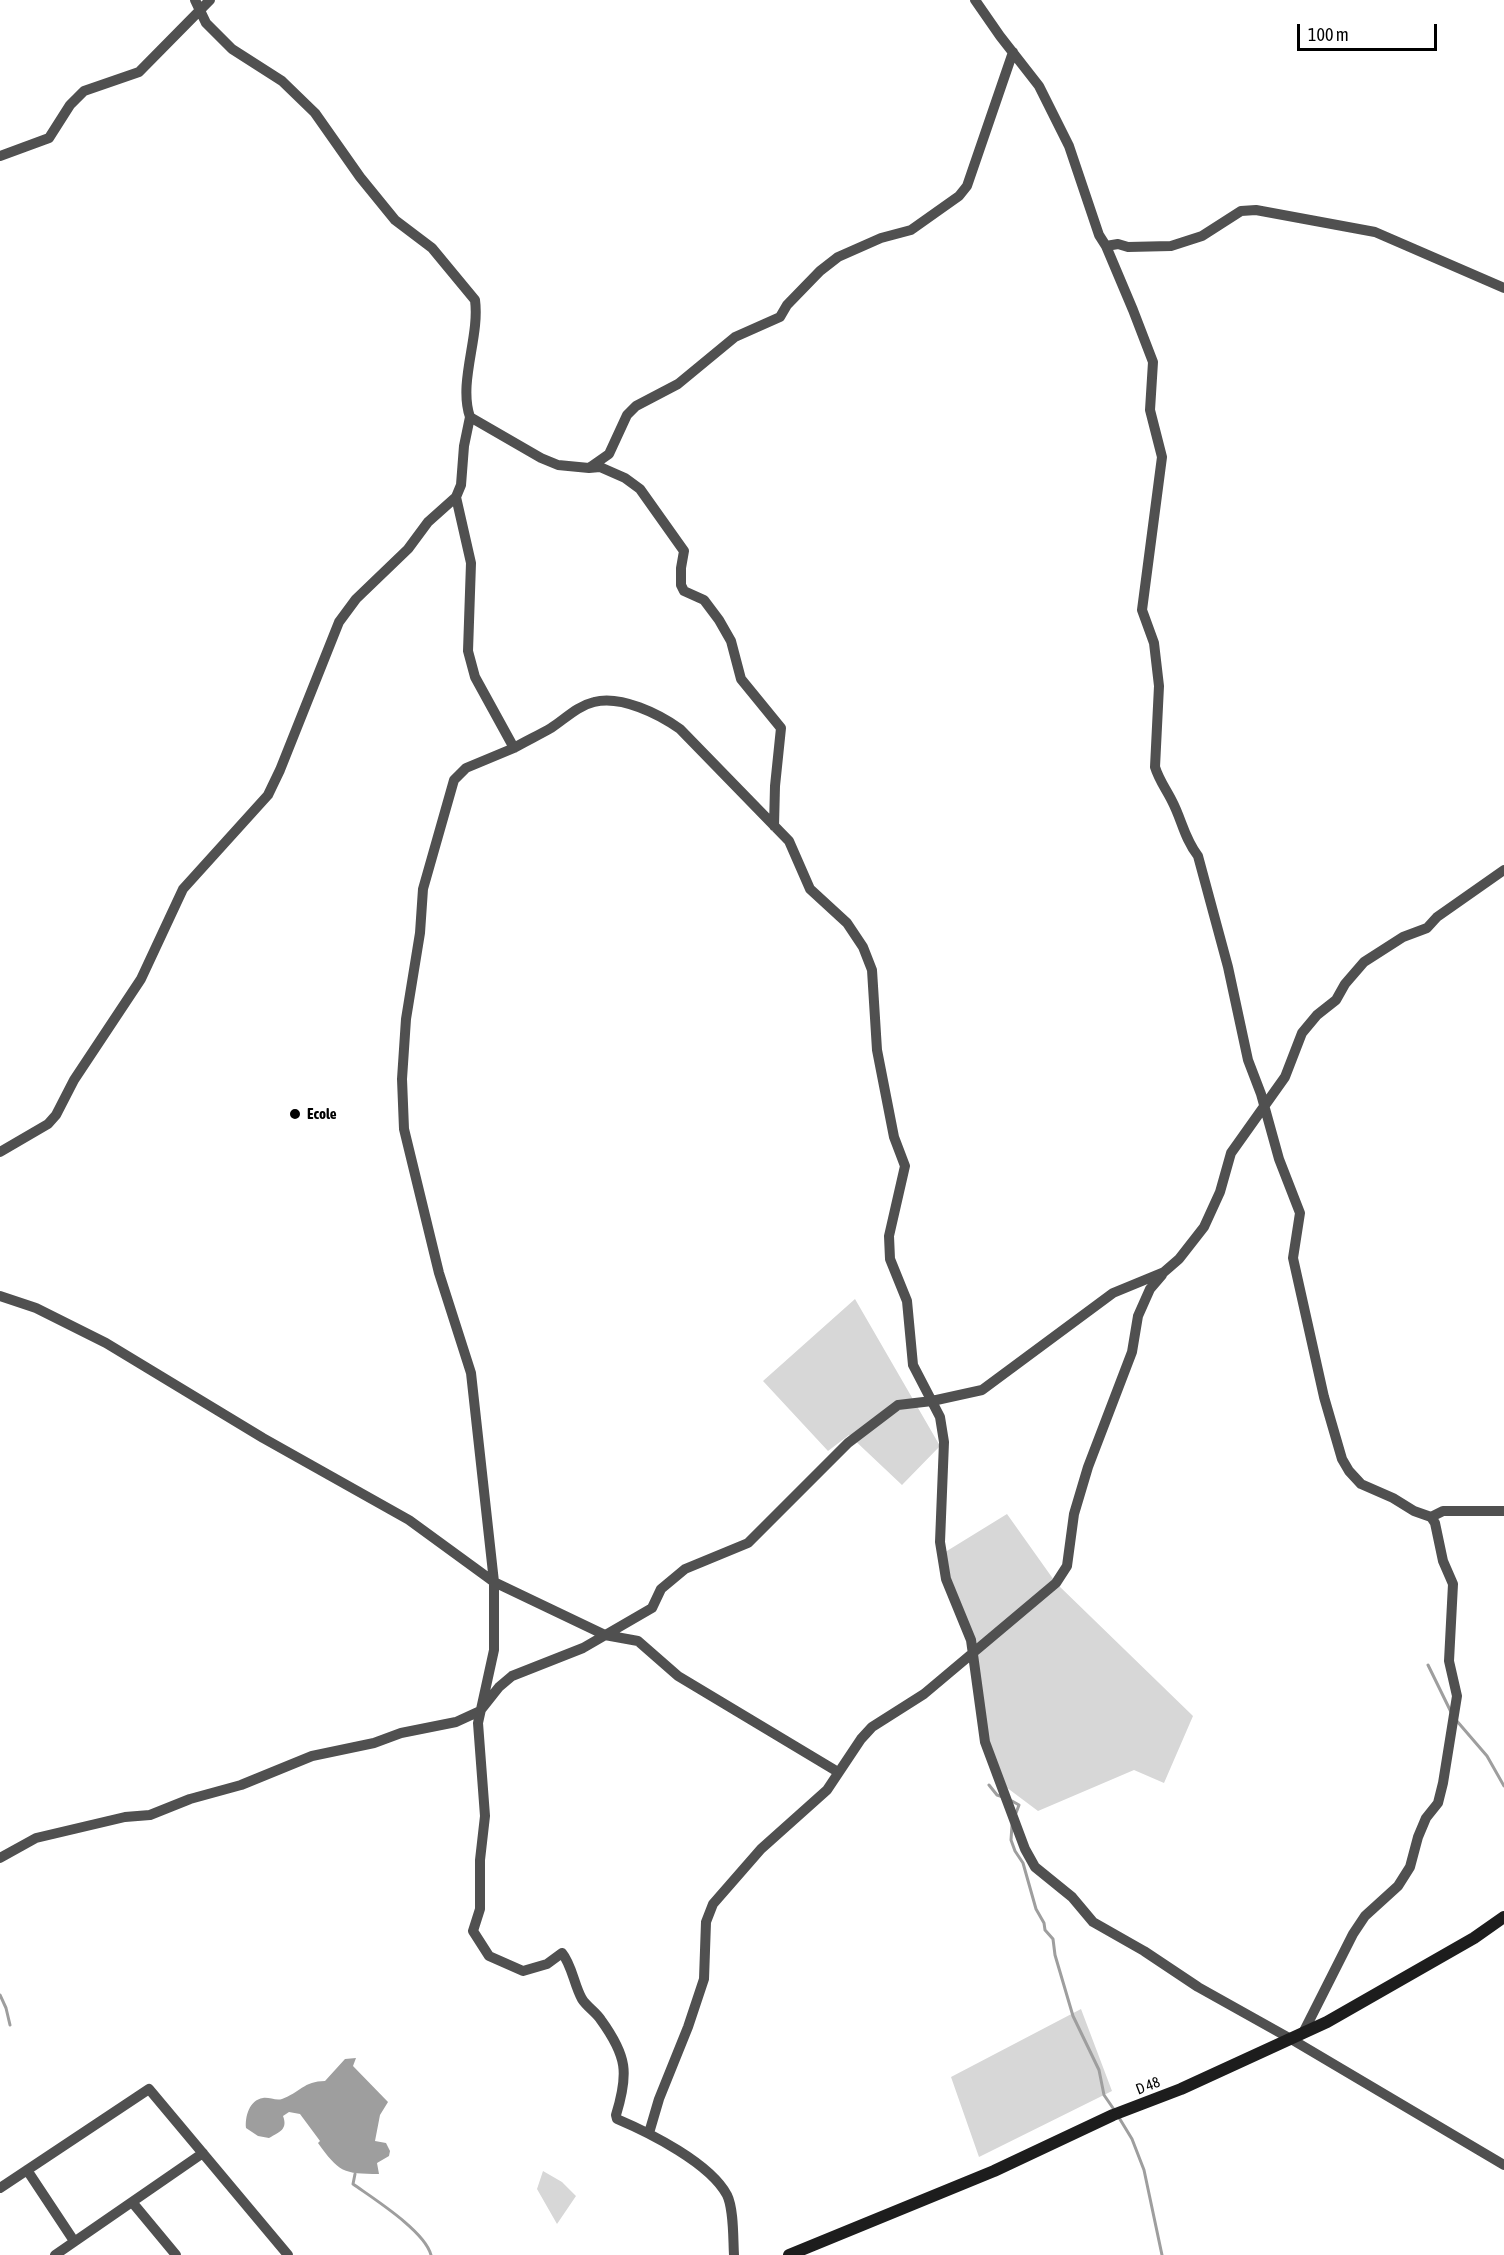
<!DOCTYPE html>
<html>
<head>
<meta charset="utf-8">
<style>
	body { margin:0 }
	#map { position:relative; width:1504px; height:2255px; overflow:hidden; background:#fff; font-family:"Asap Condensed",sans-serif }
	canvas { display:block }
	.scale { position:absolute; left:1297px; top:24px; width:140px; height:27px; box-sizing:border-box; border:3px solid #000; border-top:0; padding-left:8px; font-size:18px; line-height:21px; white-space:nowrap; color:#000; -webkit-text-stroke:4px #fff; paint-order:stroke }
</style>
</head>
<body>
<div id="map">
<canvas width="1504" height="2255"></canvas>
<div class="scale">100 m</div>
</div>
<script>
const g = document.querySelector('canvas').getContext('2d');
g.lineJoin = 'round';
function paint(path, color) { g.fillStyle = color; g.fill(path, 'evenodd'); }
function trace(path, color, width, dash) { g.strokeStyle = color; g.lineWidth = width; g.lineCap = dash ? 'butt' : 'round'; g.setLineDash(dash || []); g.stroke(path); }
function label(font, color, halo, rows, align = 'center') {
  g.font = font + ' "Asap Condensed",sans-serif'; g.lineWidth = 4.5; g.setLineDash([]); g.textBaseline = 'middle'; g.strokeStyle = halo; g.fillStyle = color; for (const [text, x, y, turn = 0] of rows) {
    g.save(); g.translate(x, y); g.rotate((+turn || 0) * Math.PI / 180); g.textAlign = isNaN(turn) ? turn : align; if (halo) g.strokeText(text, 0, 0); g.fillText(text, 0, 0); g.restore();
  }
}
const green = new Path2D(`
	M 855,1299 L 940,1446 L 902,1485 L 849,1435 L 828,1451 L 763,1381 Z
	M 1007,1514 L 1056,1583 L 1193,1716 L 1164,1783 L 1134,1770 L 1038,1811 L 1002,1784 L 985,1742 L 971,1640 L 942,1554 Z
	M 1081,2009 L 1112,2091 L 979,2157 L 951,2077 Z
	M 543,2171 L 562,2182 L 576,2196 L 557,2224 L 537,2189 Z`);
const water = new Path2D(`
	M 356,2058 L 353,2066 L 388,2102 L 380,2115 L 375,2141 L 386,2143 L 390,2151 L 389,2156 L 377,2163 L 379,2174 C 343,2174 339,2172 318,2143 L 320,2141 L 300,2114 L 289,2112 L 283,2116 C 288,2129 280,2132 269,2138 L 258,2136 L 246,2128 C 245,2117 249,2100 263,2098 C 269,2097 276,2101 282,2099 C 299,2093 304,2081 325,2081 L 345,2059 Z`);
const stream = new Path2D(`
	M 1428,1665 L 1451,1712
	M 1456,1720 L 1487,1756 L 1504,1786
	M 989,1785 L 997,1795 L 1003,1797
	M 1012,1801 L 1019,1805 L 1016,1813
	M 1012,1825 L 1011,1840 L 1015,1851 L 1023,1863 L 1036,1909 L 1044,1923 L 1045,1930 L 1053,1939 L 1055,1955 L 1073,2016 L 1099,2070 L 1104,2095 L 1115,2111
	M 0,1995 L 6,2008 L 10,2025
	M 1118,2116 L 1132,2139 L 1144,2170 L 1162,2255
	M 355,2174 L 353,2184 C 374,2199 425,2231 431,2255`);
const street = new Path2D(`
	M 195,0 L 206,23 L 232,49 L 282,81 L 315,113 L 360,177 L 395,220 L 432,248 L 475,300 C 480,337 458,382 470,417 L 541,458 L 558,465 L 589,468 L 600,467 L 625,478 L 640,489 L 684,551 L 681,568 L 681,585 L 684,591 L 704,600 L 719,620 L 731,641 L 741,679 L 781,728 L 775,786 L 774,826
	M 975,0 L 1000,36 L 1039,86 L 1069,146 L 1099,235 L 1106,246 L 1118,244 L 1128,247 L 1171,246 L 1202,236 L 1241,211 L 1256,210 L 1375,232 L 1504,288
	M 0,156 L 49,138 L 70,105 L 84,91 L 139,72 L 210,0
	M 1106,246 L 1133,310 L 1153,362 L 1150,410 L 1162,457 L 1142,610 L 1154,643 L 1159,686 L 1155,767 C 1159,780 1166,789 1172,801 C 1182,820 1184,838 1198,856 L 1228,967 L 1248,1060 L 1261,1094 L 1279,1159 L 1300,1213 L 1293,1258 L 1324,1397 L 1342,1459 L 1349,1471 L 1361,1484 L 1393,1498 L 1414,1511 L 1431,1517 L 1435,1523 L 1443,1561 L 1453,1584 L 1449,1661 L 1457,1696 L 1443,1783 L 1438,1803 L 1426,1818 L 1418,1837 L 1410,1867 L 1398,1886 L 1365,1916 L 1353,1934 L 1303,2033
	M 589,468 L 609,454 L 627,415 L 636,406 L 678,384 L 735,337 L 780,317 L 787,305 L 820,271 L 838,257 L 881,238 L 911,230 L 959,196 L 967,186 L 1013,52
	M 456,497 L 471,563 L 468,651 L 475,677 L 514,748 L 466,768 L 454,780 L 423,889 L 420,933 L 406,1019 L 402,1079 L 404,1129 L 439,1273 L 471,1373 L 494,1582 L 494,1650 L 478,1723 L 485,1816 L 480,1860 L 480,1909 L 473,1931 L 489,1956 L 523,1971 L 547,1964 L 562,1953 C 572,1965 574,1985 582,1999 C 587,2007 596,2012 601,2020 C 627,2056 629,2073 616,2115 L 617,2119 C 650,2133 710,2163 727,2195 C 734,2209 733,2239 734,2255
	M 514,748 C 526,741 539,735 551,728 C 565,719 577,706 594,702 C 621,695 659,714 680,729 L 789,841 L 810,889 L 847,923 L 863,947 L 872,970 L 877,1050 L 894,1137 L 905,1166 L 889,1236 L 890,1259 L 907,1301 L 913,1365 L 940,1417 L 944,1442 L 940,1542 L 946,1579 L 971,1640 L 985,1742 L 1025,1849 L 1035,1867 L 1072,1897 L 1093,1922 L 1144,1951 L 1198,1987 L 1291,2039 L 1504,2165
	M 0,1152 L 48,1124 L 56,1115 L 74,1080 L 141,979 L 183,889 L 268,795 L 280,770 L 339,622 L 356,599 L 408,549 L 428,522 L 456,497 L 461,485 L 464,446 L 470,417
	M 0,1296 L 36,1308 L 106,1343 L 263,1438 L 409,1520 L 494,1582 L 605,1635 L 638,1641 L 678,1676 L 838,1772
	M 1431,1517 L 1443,1511 L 1504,1511
	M 0,1858 L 36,1838 L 125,1817 L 150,1815 L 190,1799 L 241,1785 L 312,1756 L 374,1743 L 401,1733 L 456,1722 L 480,1711 L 499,1687 L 512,1676 L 583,1648 L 652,1608 L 661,1589 L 685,1569 L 748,1543 L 848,1443 L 898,1405 L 932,1401 L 982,1390 L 1113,1293 L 1164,1272 L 1179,1259 L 1204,1227 L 1220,1192 L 1231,1153 L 1285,1077 L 1302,1033 L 1317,1015 L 1336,1000 L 1345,984 L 1364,962 L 1403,937 L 1427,928 L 1437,917 L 1504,870
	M 649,2133 L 659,2099 L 688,2027 L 704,1979 L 706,1922 L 713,1904 L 761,1849 L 827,1790 L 861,1739 L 872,1727 L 924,1694 L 1056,1583 L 1067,1566 L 1074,1514 L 1088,1467 L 1132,1352 L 1138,1316 L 1150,1289 L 1162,1275
	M 27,2170 L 74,2241
	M 0,2188 L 149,2089 L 288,2255
	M 132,2202 L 176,2255
	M 55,2255 L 203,2153`);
const secondary = new Path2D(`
	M 789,2255 L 994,2171 L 1113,2115 L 1181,2089 L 1327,2022 L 1474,1938 L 1504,1917`);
const markers = [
	[295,1114,6,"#000"]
];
const poiNames = [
	["Ecole",307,1114]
];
const streetNames = [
	["D 48",1148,2086,-21]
];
paint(green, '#d7d7d7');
paint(water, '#9e9e9e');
trace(stream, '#9e9e9e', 3);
trace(street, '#505050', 10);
trace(secondary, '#1d1d1d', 12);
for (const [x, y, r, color] of markers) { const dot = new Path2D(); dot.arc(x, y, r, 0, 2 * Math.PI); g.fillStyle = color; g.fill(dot); trace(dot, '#fff', 2); }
label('bold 15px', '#000', '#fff', poiNames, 'left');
label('15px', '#000', '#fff', streetNames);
</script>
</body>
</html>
